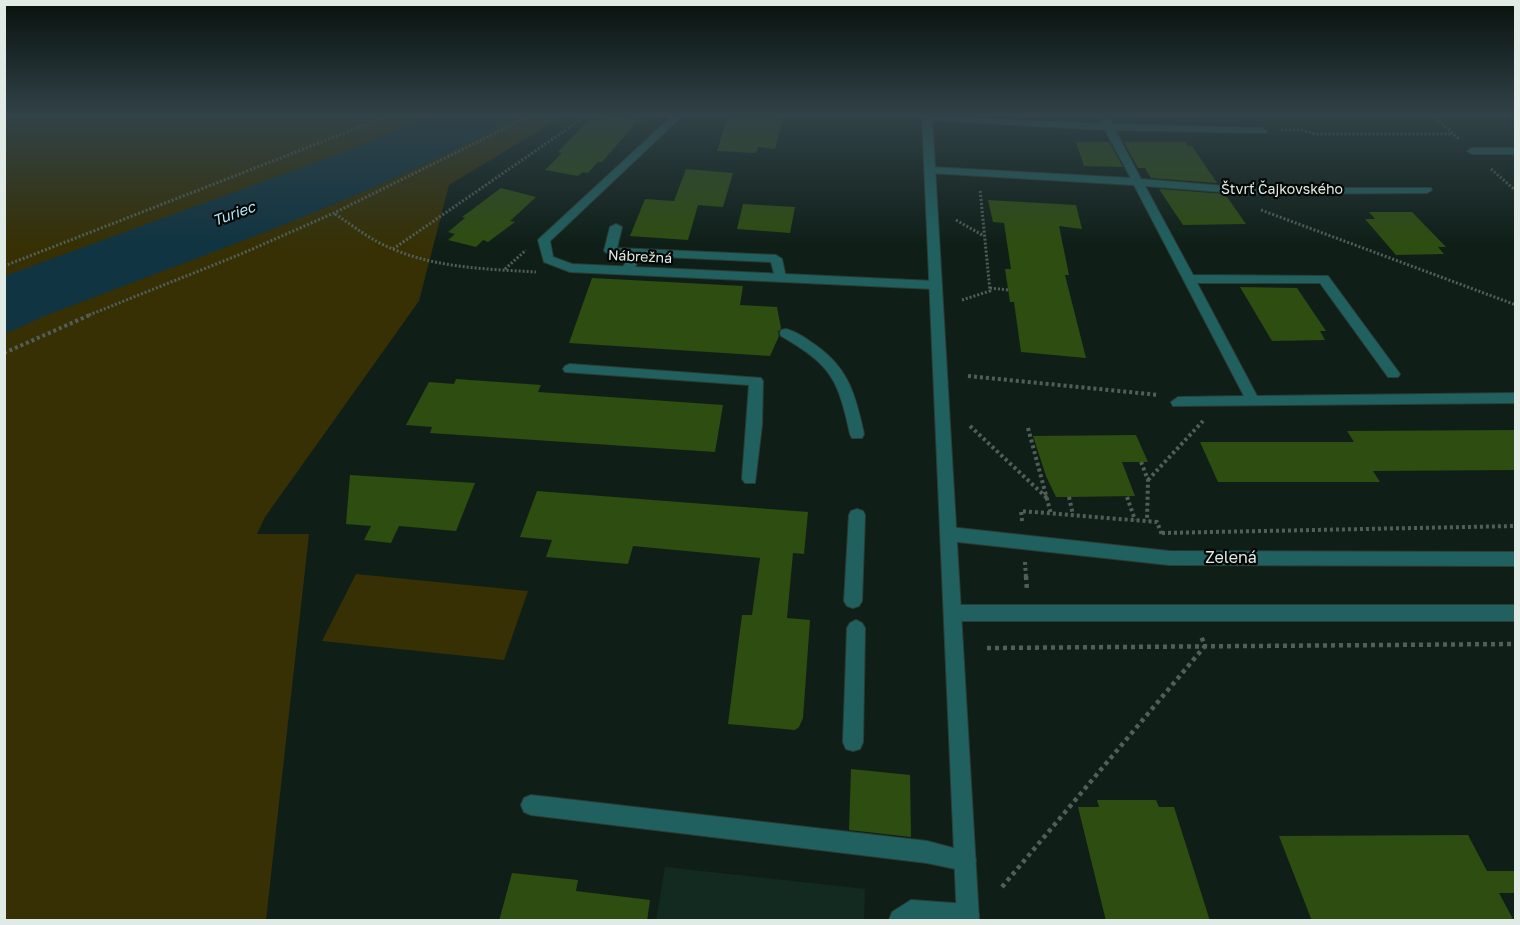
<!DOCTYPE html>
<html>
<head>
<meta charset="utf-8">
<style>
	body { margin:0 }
	#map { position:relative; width:1520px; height:925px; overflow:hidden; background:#0f1f18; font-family:"Golos Text",sans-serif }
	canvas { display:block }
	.frame { position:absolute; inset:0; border:6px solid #e1ebe5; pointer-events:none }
</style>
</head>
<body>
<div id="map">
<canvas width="1520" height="925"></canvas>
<div class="frame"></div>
</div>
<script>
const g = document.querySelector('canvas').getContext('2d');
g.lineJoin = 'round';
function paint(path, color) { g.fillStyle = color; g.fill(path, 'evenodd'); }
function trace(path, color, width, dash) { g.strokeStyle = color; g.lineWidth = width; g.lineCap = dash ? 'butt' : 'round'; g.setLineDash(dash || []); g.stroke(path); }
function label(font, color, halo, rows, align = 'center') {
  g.font = font + ' "Golos Text",sans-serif'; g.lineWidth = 4.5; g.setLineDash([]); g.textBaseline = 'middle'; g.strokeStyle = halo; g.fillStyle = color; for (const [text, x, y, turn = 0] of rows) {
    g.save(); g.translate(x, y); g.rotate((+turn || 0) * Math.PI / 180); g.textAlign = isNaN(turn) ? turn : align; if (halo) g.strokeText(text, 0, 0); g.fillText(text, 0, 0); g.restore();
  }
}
const built = new Path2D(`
	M 665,867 L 865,889 L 864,920 L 656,920 Z`);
const green = new Path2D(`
	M 5,116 L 563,116 L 449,185 L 419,301 L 265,517 L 257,534 L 309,534 L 266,920 L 5,920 Z
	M 356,574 L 528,591 L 504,660 L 322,641 Z`);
const water = new Path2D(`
	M 430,116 L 520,116 C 368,199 203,255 42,317 L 5,334 L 5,276 L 346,151 Z`);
const building = new Path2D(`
	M 592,116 L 642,116 L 602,162 L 598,162 L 588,173 L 583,172 L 578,176 L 545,170 L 562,153 L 558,152 Z
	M 728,116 L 783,116 L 775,149 L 758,147 L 756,153 L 717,151 Z
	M 1076,142 L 1109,142 L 1123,167 L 1084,166 Z
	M 1124,142 L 1185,142 L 1188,146 L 1192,146 L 1217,183 L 1151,178 L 1145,168 L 1138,168 Z
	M 686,169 L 733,173 L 723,207 L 698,205 L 688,240 L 630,236 L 645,199 L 674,201 Z
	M 501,188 L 536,197 L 510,221 L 515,222 L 488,242 L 483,240 L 476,247 L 448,240 L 455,234 L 448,232 L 465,218 L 462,217 Z
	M 1159,189 L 1225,194 L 1246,224 L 1183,225 Z
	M 988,200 L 1076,205 L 1082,229 L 1059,226 L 1069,275 L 1065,275 L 1086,358 L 1021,352 L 1014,302 L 1010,302 L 1005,269 L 1011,269 L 1004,223 L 993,222 Z
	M 743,204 L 795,207 L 790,233 L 737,229 Z
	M 1369,212 L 1412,212 L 1446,247 L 1438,247 L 1444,254 L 1396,255 L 1365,219 L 1375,219 Z
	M 592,278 L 743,286 L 740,305 L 777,307 L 781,328 L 778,332 L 779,336 L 770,356 L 569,343 Z
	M 1240,287 L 1297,288 L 1326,331 L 1320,331 L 1325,340 L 1272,341 Z
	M 456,379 L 541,385 L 538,392 L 723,405 L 715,452 L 430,433 L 432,427 L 406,425 L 429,382 L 454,384 Z
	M 1515,430 L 1515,470 L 1373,471 L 1380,482 L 1218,482 L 1200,442 L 1354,442 L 1347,431 Z
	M 1136,435 L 1148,462 L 1122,462 L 1135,496 L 1069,497 L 1056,497 L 1046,476 L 1033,436 Z
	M 350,475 L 475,483 L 456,531 L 399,526 L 391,543 L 364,540 L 371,526 L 346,524 Z
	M 537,491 L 808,512 L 804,554 L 793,553 L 787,618 L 810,620 L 803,718 L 799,727 L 795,730 L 728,724 L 742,615 L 752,615 L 760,558 L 633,546 L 628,564 L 546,557 L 552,540 L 520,537 Z
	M 851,769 L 910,775 L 911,837 L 849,830 Z
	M 1097,800 L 1156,800 L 1159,807 L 1174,807 L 1210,921 L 1106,921 L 1078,807 L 1099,807 Z
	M 1468,835 L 1487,871 L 1515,871 L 1515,893 L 1499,893 L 1514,921 L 1312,921 L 1279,836 Z
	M 512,873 L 578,880 L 576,891 L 650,900 L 647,921 L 499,921 Z`);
const pathFar2 = new Path2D(`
	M 591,116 L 644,123
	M 1433,116 L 1459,139
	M 1281,130 L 1302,130 L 1315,134 L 1453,134
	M 1491,169 L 1516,191
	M 1261,210 L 1516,305
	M 335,214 C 352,225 368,238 386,246 C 432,268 486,269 536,272
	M 956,220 L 984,236
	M 393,249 L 586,116
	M 4,266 L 388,116
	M 505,269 L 526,250
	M 990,288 L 1008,290
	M 962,300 L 990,291 L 980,189
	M 89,315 L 241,254 L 334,213 L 530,116`);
const pathFar1 = new Path2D(`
	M 4,353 L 92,314
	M 968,376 L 1159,395
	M 970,426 L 1047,498
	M 1028,428 L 1051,514
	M 1141,462 L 1148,480 L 1147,521
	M 1148,480 L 1203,421
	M 1069,497 L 1073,515
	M 1127,497 L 1135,520
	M 1022,521 L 1021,511 L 1157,522 L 1162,535
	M 1162,533 L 1516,526
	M 1025,562 L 1026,578`);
const path = new Path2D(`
	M 1026,576 L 1027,591
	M 987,648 L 1516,644
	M 1002,887 L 1205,646 L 1201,636`);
const service = new Path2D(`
	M 1516,148 L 1516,154 L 1472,154 L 1467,151 L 1472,148 Z
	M 616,224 L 622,227 L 617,248 L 776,255 L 782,259 L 786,278 L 784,281 L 776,281 L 771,262 L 642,256 L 630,274 L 622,274 L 620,271 L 631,255 L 610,255 L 604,251 L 610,227 Z
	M 786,329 C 795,331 804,337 811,342 C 848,366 855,393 864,434 L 862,438 L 852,438 L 850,434 C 838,378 831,365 781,336 L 780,333 L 781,330 Z
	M 570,364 L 761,378 L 763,381 L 762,425 L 755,483 L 745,483 L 742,479 L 749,385 L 565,372 L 563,369 L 565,366 Z
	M 857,509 L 863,511 L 865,515 L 862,601 L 859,606 L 853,608 L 847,606 L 844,601 L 849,515 L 851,511 Z
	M 856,620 L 862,623 L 865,628 L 863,742 L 860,749 L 853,751 L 846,749 L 843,742 L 847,628 L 850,623 Z
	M 531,795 L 927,841 L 972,853 L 976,860 L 972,867 L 965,871 L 927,863 L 531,815 L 524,812 L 521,805 L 524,798 Z
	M 911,900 L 968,904 L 976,907 L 979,915 L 977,920 L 889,920 L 892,912 Z`);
const minor = new Path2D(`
	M 672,116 L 682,116 L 550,241 L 553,257 L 572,264 L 934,281 L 940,285 L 934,289 L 570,272 L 544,262 L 538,240 L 540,238 Z
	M 923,116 L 1102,124 L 1098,116 L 1108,116 L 1112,124 L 1262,128 L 1267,131 L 1265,133 L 1115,130 L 1141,179 L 1248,188 L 1431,188 L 1432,190 L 1427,193 L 1248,194 L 1145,186 L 1193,275 L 1328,276 L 1400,374 L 1398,377 L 1388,377 L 1320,283 L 1197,283 L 1257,396 L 1516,393 L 1516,403 L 1173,406 L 1171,402 L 1178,397 L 1244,396 L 1134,185 L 930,173 L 925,170 L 930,167 L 1131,178 L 1105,130 L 927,120 L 924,119 Z
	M 949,527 L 1169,551 L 1516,552 L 1516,566 L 1169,565 L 949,541 L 943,539 L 941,534 L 943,529 Z
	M 954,605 L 1516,605 L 1516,621 L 954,621 L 948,618 L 945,613 L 948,608 Z`);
const tertiary = new Path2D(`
	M 922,116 L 932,116 L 979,920 L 957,920 Z`);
const farStreetnames = [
	["Štvrť Čajkovského",1282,190],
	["Nábrežná",640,257,3]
];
const farWaternames = [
	["Turiec",234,214,-20]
];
const streetNames = [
	["Zelená",1231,558]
];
paint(built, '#122a20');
paint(green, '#363004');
paint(water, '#103441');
paint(building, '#2e4d10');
trace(service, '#2c3c35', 2);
trace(minor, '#2c3c35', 2);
trace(tertiary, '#2c3c35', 2);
trace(pathFar2, '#515f58', 3, [2, 2]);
trace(pathFar1, '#515f58', 4, [3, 3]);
trace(path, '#515f58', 4.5, [4, 4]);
paint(service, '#206160');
paint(minor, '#206160');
paint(tertiary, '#206160');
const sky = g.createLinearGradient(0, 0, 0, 245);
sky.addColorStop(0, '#08110d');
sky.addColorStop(0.47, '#314248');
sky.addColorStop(1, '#31424800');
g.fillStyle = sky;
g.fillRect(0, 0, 1520, 245);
label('14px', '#e1ebe5', '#030705', farStreetnames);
label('italic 15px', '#b1e3f8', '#030705', farWaternames);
label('16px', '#e1ebe5', '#030705', streetNames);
</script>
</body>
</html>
